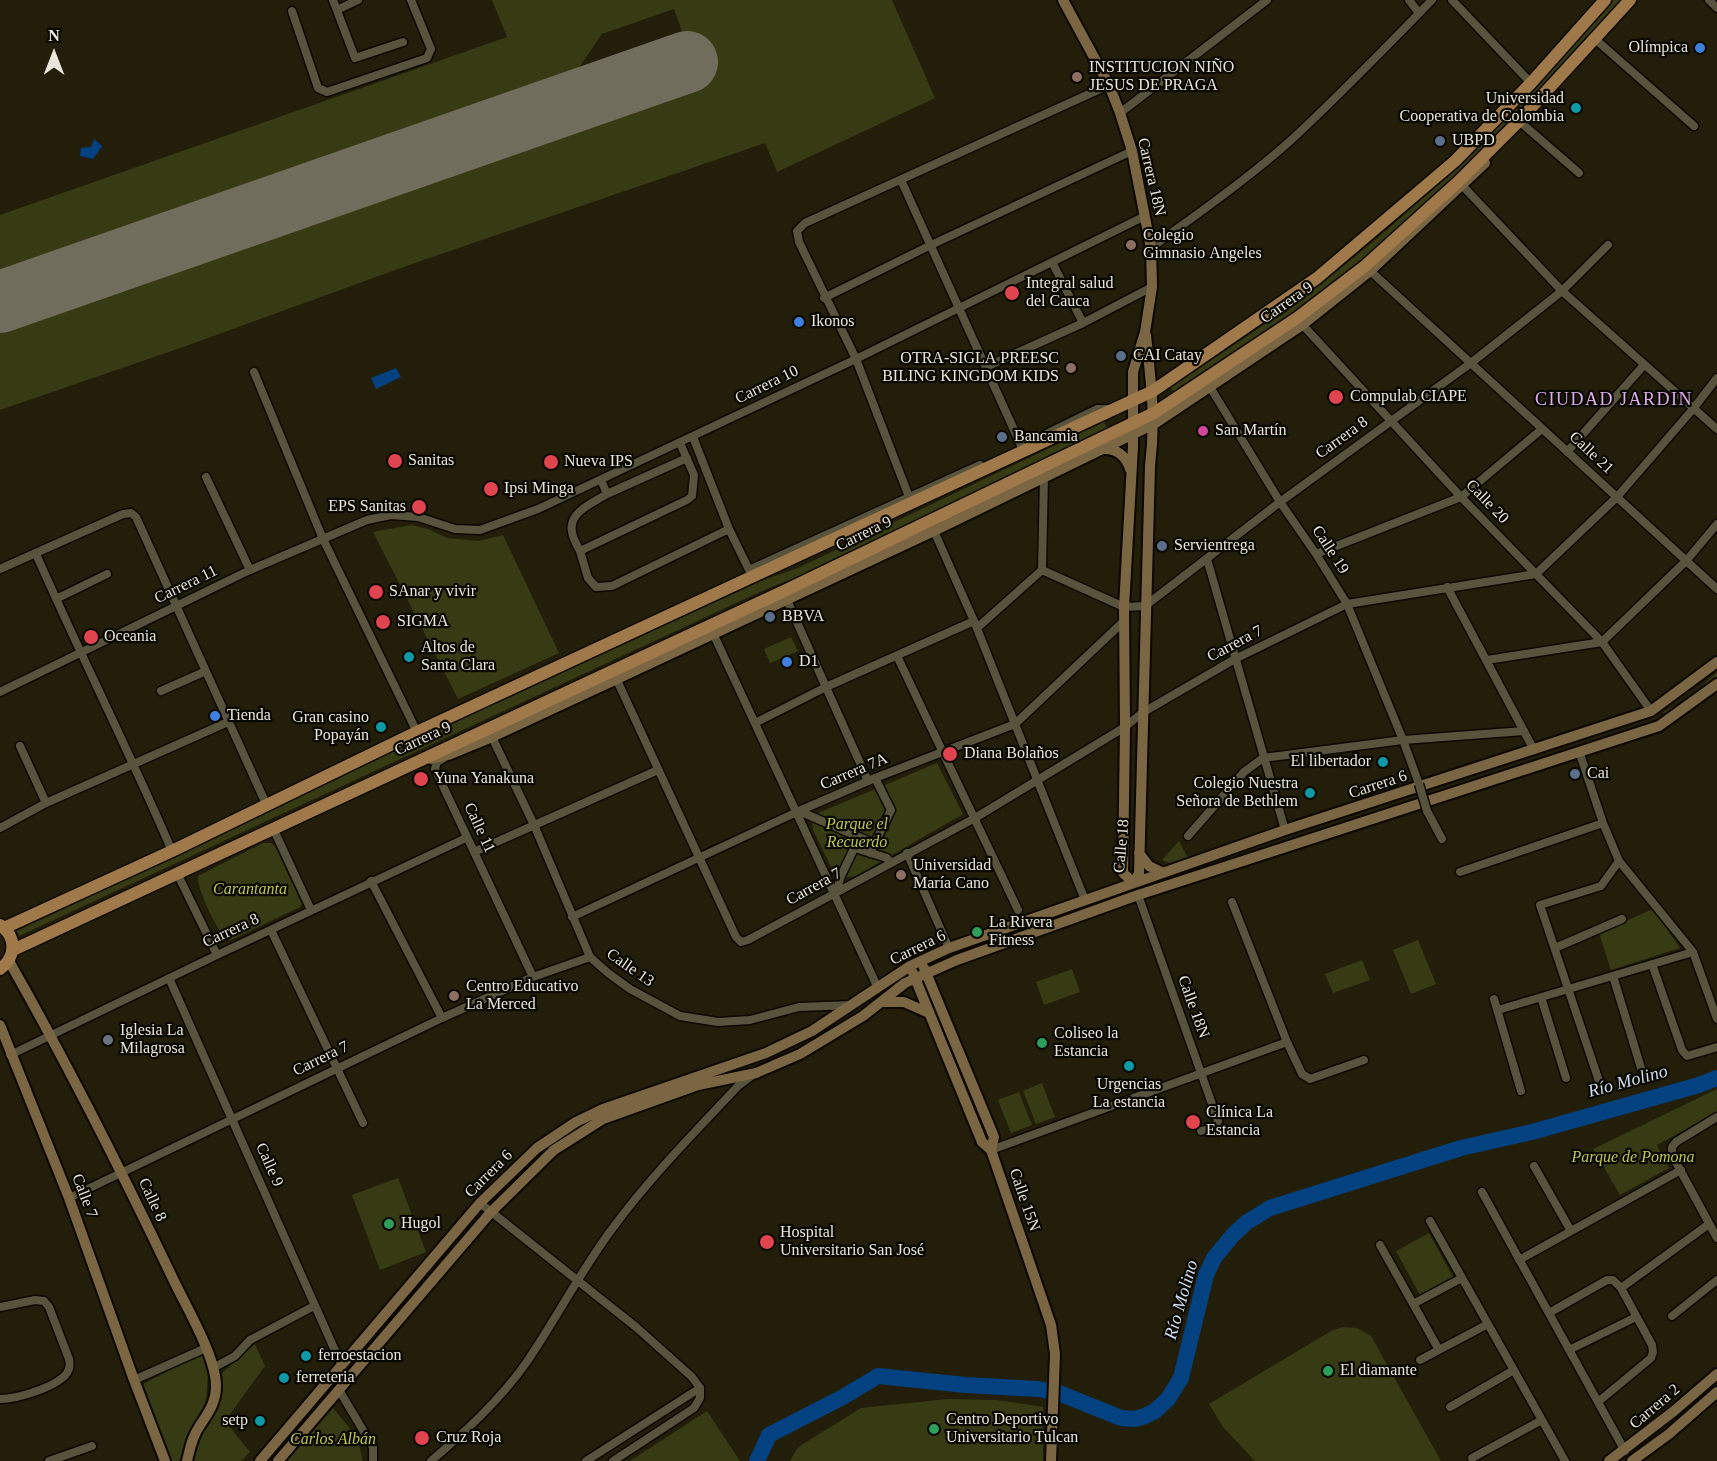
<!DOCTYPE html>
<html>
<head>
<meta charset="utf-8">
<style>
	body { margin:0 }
	#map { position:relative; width:1717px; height:1461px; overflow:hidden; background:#221e0a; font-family:Georgia,serif }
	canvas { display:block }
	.north { position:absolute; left:24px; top:24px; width:60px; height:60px; -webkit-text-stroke:4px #0a0802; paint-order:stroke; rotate:0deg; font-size:16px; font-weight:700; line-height:24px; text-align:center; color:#e8e6d9 }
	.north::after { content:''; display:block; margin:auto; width:21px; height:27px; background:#e8e6d9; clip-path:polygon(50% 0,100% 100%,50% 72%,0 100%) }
</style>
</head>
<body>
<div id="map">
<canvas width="1717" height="1461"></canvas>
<div class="north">N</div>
</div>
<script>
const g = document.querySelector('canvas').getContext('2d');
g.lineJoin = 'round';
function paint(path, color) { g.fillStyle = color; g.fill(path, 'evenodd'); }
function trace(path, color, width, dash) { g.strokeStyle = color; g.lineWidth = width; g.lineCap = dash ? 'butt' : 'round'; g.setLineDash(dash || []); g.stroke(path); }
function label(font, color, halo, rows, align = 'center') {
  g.font = font + ' Georgia,serif'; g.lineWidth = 4.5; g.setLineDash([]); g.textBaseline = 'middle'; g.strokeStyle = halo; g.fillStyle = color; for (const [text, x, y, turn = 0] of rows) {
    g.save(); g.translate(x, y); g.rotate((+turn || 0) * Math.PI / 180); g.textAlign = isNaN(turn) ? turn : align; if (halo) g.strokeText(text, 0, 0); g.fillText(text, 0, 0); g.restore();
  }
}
const green = new Path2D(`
	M 492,0 L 892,0 L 935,98 L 777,172 L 765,143 L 412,264 L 186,346 L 0,410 L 0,333 L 701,84 L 674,9 L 602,34 L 571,79 L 0,279 L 0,215 L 507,37 Z
	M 1610,0 L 1621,0 C 1534,95 1447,191 1346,273 C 1291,317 1232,354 1174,393 L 1170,386 C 1212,360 1253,333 1293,304 C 1350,264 1403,216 1455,169 Z
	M 1104,422 L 1107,428 L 802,575 L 764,590 L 19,936 L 17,931 L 434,732 L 761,581 L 798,568 Z
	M 411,525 L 428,529 L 447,538 L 479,541 L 503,535 L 559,653 L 458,699 L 373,532 Z
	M 791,637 L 798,651 L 770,663 L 764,649 Z
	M 1717,672 L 1717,679 L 1688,703 L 1664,714 L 1663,712 L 1687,699 Z
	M 937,763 L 963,814 L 856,876 L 840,878 L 835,875 L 813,830 L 812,822 L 816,814 Z
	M 1179,841 L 1188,858 L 1169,863 L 1162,860 Z
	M 263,843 L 271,843 L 275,846 L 302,904 L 300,907 L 231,940 L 225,938 C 217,930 196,887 198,876 Z
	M 1653,909 L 1680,948 L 1611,970 L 1599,933 Z
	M 1066,910 L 1067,913 L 953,954 L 931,964 L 930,962 L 939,958 Z
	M 1418,940 L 1436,984 L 1411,994 L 1393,950 Z
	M 1362,960 L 1370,980 L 1333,993 L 1325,974 Z
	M 1072,969 L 1080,992 L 1044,1005 L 1036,982 Z
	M 1042,1083 L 1055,1117 L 1036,1124 L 1023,1091 Z
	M 1717,1089 L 1717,1112 L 1657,1145 L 1669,1168 L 1620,1195 L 1593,1149 Z
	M 1019,1092 L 1032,1125 L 1011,1133 L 998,1100 Z
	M 398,1178 L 426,1252 L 380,1270 L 352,1195 Z
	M 1429,1233 L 1453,1277 L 1420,1295 L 1396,1251 Z
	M 1343,1327 L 1357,1328 L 1371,1336 L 1441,1461 L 1255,1461 L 1223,1427 L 1209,1404 L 1331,1331 Z
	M 255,1344 L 265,1366 L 225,1421 L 250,1452 L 241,1461 L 193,1461 L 195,1448 L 220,1399 L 222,1373 Z
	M 203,1353 L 208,1372 L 207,1392 L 204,1412 L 192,1430 L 179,1461 L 171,1461 L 143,1384 Z
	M 948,1399 L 997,1400 L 1043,1407 L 1043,1461 L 790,1461 L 797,1449 L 803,1444 L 861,1408 Z
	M 333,1408 L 357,1437 L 363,1461 L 287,1461 Z
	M 707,1411 L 740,1461 L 630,1461 Z`);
const water = new Path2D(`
	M 94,139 L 102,146 L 101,148 L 93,159 L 80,156 L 81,148 L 91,147 Z
	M 396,368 L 401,377 L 376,389 L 371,378 Z`);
const river = new Path2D(`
	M 757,1461 L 769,1435 L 843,1397 L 878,1376 L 966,1385 L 1038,1389 L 1059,1393 L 1121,1418 L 1135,1419 L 1145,1416 L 1155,1411 L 1168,1399 L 1181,1378 L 1206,1275 L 1214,1258 L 1233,1235 L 1247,1222 L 1270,1208 L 1461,1148 L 1532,1132 L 1699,1085 L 1717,1078`);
const runway = new Path2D(`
	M 0,302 L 687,62`);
const street = new Path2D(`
	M 333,0 L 355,58 L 403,42
	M 1409,0 L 1419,13
	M 1452,0 L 1531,83
	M 1709,0 L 1717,8
	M 337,10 L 358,0
	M 292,11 L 318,88 L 327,92 L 427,58 L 431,49 L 411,0
	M 1595,39 L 1694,126
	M 1120,113 L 1267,0
	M 1519,121 L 1579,173
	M 901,180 L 1024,452
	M 1459,182 L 1562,291 L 1717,429
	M 1151,248 C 1197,214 1246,180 1289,142 C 1338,97 1385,48 1432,0
	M 1052,262 L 1083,323
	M 1366,267 L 1717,589
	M 824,298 L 931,245 L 1132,151
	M 1299,321 L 1461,497 L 1602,642 L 1651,711
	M 986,367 L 1083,323 L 1152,287
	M 254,372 L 323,539 L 417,732
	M 1210,387 L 1280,502 L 1316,554 L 1347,604 L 1403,740 L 1419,784
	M 1046,434 L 1097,409 L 1111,409
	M 693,437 L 729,529 L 751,574
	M 680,443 L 694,475 L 692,496 L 687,500 L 580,551 L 588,578 L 596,587 L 612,586 L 729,529
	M 1567,452 L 1644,365
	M 206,477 L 250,570
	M 601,480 L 607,494 L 687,458
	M 911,502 L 856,359 L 799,242 L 797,231 L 805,223 L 1109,85
	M 934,531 L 974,621 L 1085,900
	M 580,551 C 577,545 573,539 572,532 C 568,512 593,503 607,494
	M 36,554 C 80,654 129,751 172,851
	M 1316,554 L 1461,497 L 1542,429
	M 1207,559 L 1285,830
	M 0,569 L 123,514 L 131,513 L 136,517 L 267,806
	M 749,570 L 980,465
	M 1042,570 L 1124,607 L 1145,606 L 1280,502 L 1471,363 L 1562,291 L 1608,245
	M 1042,570 L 1044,477
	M 1447,587 L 1534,750
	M 56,599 L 107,574
	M 787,600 L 868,781
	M 977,628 L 1042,570
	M 712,631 L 877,986
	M 897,656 L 1018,910
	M 1487,660 L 1602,642 L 1686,561 L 1717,524
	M 615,676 L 736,937 L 741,942 L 748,940 L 975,818 L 1125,727 L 1142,713 L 1235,659 L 1347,604 L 1536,574 L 1617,497 L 1693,409 L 1717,378
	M 161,691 L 206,671
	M 0,692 L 250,570 L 367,520 L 391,515 L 418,517 L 455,529 L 480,530 L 538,509 L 856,359 L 1145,216
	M 755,723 L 826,687 L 974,621
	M 492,737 L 534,825 L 590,957 L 608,973 L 630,989 L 680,1016 L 718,1022 L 750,1020 L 799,1007 L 852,1005
	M 20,746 L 46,803
	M 1579,751 L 1603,823 L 1619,861 L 1693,952 L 1717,1019
	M 444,758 L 437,762 L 435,769 L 533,977
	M 799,811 L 875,844
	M 1427,811 L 1442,839
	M 0,828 L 46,803 L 228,722
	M 273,828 L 311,910
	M 1188,836 L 1244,772 L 1263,758 L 1403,740 L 1524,731
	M 855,848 L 887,858 L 890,862
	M 474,852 L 658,770
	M 870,853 L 891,810 L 875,778
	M 907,853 L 949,948
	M 1460,872 L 1603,823
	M 177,873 L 217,955
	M 371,881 L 442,1018
	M 837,892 L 840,878 L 859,838
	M 1138,895 L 1218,1121 L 1215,1127 L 1201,1131
	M 1232,902 L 1287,1042 L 1302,1074 L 1310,1079 L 1364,1060
	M 572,917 L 799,811 L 875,778 L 1015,724 L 1124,621
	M 271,930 L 363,1123
	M 1555,948 L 1622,919
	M 1652,964 L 1682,1050 L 1687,1056 L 1717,1047
	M 1613,976 L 1641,1068
	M 169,978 L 341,1364
	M 1541,997 L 1566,1078
	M 1494,999 L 1521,1091
	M 1498,1010 L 1693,952
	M 10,1055 L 217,955 L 466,838
	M 1599,1081 L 1540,905 L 1601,886 L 1619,861
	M 1717,1117 L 1676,1142 L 1672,1147 L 1672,1155 L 1717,1238
	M 991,1150 L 1287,1042
	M 1534,1166 L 1571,1231
	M 1482,1192 L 1625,1451
	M 69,1198 L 442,1018 L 533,977 L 590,957
	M 480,1203 L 636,1327 L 692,1377 L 700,1388
	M 1430,1221 L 1565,1461
	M 1380,1245 L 1439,1350
	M 1519,1260 L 1681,1170
	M 1621,1288 L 1709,1224
	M 1413,1304 L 1462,1278
	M 0,1307 L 35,1300 L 44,1301 L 49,1307 L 69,1359 C 70,1365 70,1368 67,1373 C 57,1387 17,1399 0,1399
	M 1549,1313 L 1607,1280 L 1613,1280 L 1621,1288 L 1652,1345 L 1653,1352 L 1651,1358 L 1598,1402
	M 1672,1316 L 1717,1280
	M 1569,1350 L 1636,1317
	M 1420,1360 L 1488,1324
	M 213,1368 L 235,1356 L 250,1340 L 314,1306
	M 134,1380 L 206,1348
	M 339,1390 L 373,1447 L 373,1461
	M 1450,1407 L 1514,1370
	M 1472,1458 L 1542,1420
	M 49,1461 L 92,1446
	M 431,1461 C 465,1432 500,1400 526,1363 C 556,1319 580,1272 612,1229 C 650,1177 694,1133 738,1086 L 754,1074
	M 586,1461 L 700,1388
	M 613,1461 L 694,1408 L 700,1398 L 700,1388`);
const secondary = new Path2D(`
	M 1063,0 L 1109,85 L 1120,113 L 1132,151 L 1151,248 L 1152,287 L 1145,332 L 1133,372 L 1133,446 L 1124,607 L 1125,727 L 1123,873 L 1134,883
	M 1102,449 C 1117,448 1126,456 1130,469
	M 431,759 L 448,755 L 492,737 L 617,679 L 934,531 L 1154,424 L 1302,325 L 1370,271 L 1485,163
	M 1139,853 L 1149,866 L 1163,873
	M 1134,883 L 1139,873 L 1150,466 C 1156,418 1151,383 1146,335
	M 9,961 C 68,1065 122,1172 174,1281 C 187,1308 216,1357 216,1386 C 216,1403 208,1413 199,1427 C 192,1437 190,1449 187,1461
	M 924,968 L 994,1137 L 991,1150 L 1051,1325 L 1055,1354 L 1051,1461
	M 913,973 L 982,1142 L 991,1150
	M 881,1002 L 904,1002 L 929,1013
	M 0,1025 L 69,1198 L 134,1380 L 165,1461
	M 260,1461 L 480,1203 L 537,1148 L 576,1122 L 603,1109 L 766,1053 L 812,1031 L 910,966 L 949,948 L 1285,830 L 1651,711 L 1717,662
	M 278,1461 L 491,1212 L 554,1150 L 603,1119 L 698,1085 L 756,1073 L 800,1054 L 863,1016 L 905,983 L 957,960 L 1138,895 L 1659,726 L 1717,684
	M 1609,1461 L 1674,1411 L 1717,1374
	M 1632,1461 L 1669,1434 L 1717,1392`);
const primary = new Path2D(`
	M 0,925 C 17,937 16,957 0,969
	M 4,928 L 172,851 L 417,732 L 1153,391 L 1317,278 L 1455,161 L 1531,83 L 1605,0
	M 13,950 L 782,592 L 1154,413 L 1297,318 L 1365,266 L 1458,182 L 1519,121 L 1630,0`);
const streetBridge = new Path2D(`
	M 1419,784 L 1427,811`);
const markers = [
	[1700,48,6,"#3f7fe0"],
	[1077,77,6,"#8d6e63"],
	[1576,108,6,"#0f9aa8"],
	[1440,141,6,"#5c6f8a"],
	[1131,245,6,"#8d6e63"],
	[1012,293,8,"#e0444e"],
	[799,322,6,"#3f7fe0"],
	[1121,356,6,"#5c6f8a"],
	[1071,368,6,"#8d6e63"],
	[1336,397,8,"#e0444e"],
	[1203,431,6,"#d1479c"],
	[1002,437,6,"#5c6f8a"],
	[395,461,8,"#e0444e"],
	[551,462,8,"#e0444e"],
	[491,489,8,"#e0444e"],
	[419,507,8,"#e0444e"],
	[1162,546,6,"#5c6f8a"],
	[376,592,8,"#e0444e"],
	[770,617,6,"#5c6f8a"],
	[383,622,8,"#e0444e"],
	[91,637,8,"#e0444e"],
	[409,657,6,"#0f9aa8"],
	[787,662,6,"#3f7fe0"],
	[215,716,6,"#3f7fe0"],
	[381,727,6,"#0f9aa8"],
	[950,754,8,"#e0444e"],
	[1383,762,6,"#0f9aa8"],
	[1575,774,6,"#5c6f8a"],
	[421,779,8,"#e0444e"],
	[1310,793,6,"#0f9aa8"],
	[901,875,6,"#8d6e63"],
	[977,932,6,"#2e9e5b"],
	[454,996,6,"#8d6e63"],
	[108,1040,6,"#6b7280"],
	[1042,1043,6,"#2e9e5b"],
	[1129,1066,6,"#0f9aa8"],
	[1193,1122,8,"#e0444e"],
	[389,1224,6,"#2e9e5b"],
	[767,1242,8,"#e0444e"],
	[306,1356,6,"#0f9aa8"],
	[1328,1371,6,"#2e9e5b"],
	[284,1378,6,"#0f9aa8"],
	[260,1421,6,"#0f9aa8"],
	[934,1429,6,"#2e9e5b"],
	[422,1438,8,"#e0444e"]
];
const poiNames = [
	["Olímpica",1688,48,"right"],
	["INSTITUCION NIÑO",1089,68],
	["JESUS DE PRAGA",1089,86],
	["Universidad",1564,99,"right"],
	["Cooperativa de Colombia",1564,117,"right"],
	["UBPD",1452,141],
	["Colegio",1143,236],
	["Gimnasio Angeles",1143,254],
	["Integral salud",1026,284],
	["del Cauca",1026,302],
	["Ikonos",811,322],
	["CAI Catay",1133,356],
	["OTRA-SIGLA PREESC",1059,359,"right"],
	["BILING KINGDOM KIDS",1059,377,"right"],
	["Compulab CIAPE",1350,397],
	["San Martín",1215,431],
	["Bancamia",1014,437],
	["Sanitas",408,461],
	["Nueva IPS",564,462],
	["Ipsi Minga",504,489],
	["EPS Sanitas",406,507,"right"],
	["Servientrega",1174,546],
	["SAnar y vivir",389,592],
	["BBVA",782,617],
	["SIGMA",397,622],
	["Oceania",104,637],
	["Altos de",421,648],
	["Santa Clara",421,666],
	["D1",799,662],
	["Tienda",227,716],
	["Gran casino",369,718,"right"],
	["Popayán",369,736,"right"],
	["Diana Bolaños",964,754],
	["El libertador",1371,762,"right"],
	["Cai",1587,774],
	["Yuna Yanakuna",434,779],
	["Colegio Nuestra",1298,784,"right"],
	["Señora de Bethlem",1298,802,"right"],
	["Universidad",913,866],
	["María Cano",913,884],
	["La Rivera",989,923],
	["Fitness",989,941],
	["Centro Educativo",466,987],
	["La Merced",466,1005],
	["Iglesia La",120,1031],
	["Milagrosa",120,1049],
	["Coliseo la",1054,1034],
	["Estancia",1054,1052],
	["Urgencias",1129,1085,"center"],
	["La estancia",1129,1103,"center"],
	["Clínica La",1206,1113],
	["Estancia",1206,1131],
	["Hugol",401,1224],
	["Hospital",780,1233],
	["Universitario San José",780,1251],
	["ferroestacion",318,1356],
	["El diamante",1340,1371],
	["ferreteria",296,1378],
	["Centro Deportivo",946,1420],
	["Universitario Tulcan",946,1438],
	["setp",248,1421,"right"],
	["Cruz Roja",436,1438]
];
const streetNames = [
	["Carrera 18N",1151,177,77],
	["Carrera 9",1287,303,-35],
	["Carrera 10",767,385,-26],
	["Carrera 8",1342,438,-36],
	["Calle 21",1591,453,43],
	["Calle 20",1487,502,46],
	["Carrera 9",864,534,-26],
	["Calle 19",1330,550,57],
	["Carrera 11",186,585,-26],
	["Carrera 7",1235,644,-28],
	["Carrera 9",423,739,-25],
	["Carrera 7A",854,772,-23],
	["Carrera 6",1378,785,-18],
	["Calle 11",479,828,65],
	["Calle 18",1122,846,-85],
	["Carrera 7",814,887,-29],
	["Carrera 8",231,931,-25],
	["Carrera 6",918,948,-26],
	["Calle 13",630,968,35],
	["Calle 18N",1193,1007,70],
	["Carrera 7",321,1059,-26],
	["Calle 9",269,1165,66],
	["Carrera 6",489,1174,-45],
	["Calle 7",84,1196,69],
	["Calle 8",152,1200,65],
	["Calle 15N",1024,1200,71],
	["Carrera 2",1655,1407,-40]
];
const parkNames = [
	["Parque el",857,825],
	["Recuerdo",857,843],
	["Carantanta",250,890],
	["Parque de Pomona",1633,1158],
	["Carlos Albán",333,1440]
];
const neighbourhoodNames = [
	["CIUDAD JARDIN",1614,400]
];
const waterNames = [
	["Río Molino",1628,1082,-15],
	["Río Molino",1182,1300,-74]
];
paint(green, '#363b13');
paint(water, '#044181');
trace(river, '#044181', 16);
trace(runway, '#706d5c', 62);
trace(street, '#0c0800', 11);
trace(secondary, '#0c0800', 14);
trace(primary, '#0c0800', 15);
trace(street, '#57533d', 8);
trace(secondary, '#7b6644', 10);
trace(primary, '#9f794a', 12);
trace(streetBridge, '#0c0800', 11, []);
trace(streetBridge, '#57533d', 8);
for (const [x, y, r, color] of markers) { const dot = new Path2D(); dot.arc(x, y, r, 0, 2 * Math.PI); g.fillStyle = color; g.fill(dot); trace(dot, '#0a0802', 2); }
label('16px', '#e8e6d9', '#0a0802', poiNames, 'left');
label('16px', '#e8e6d9', '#0a0802', streetNames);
label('italic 16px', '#bcc949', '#0a0802', parkNames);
g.letterSpacing = '1.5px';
label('18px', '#dcacea', '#0a0802', neighbourhoodNames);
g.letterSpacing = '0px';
label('italic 18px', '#cfddf0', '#0a0802', waterNames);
</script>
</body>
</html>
